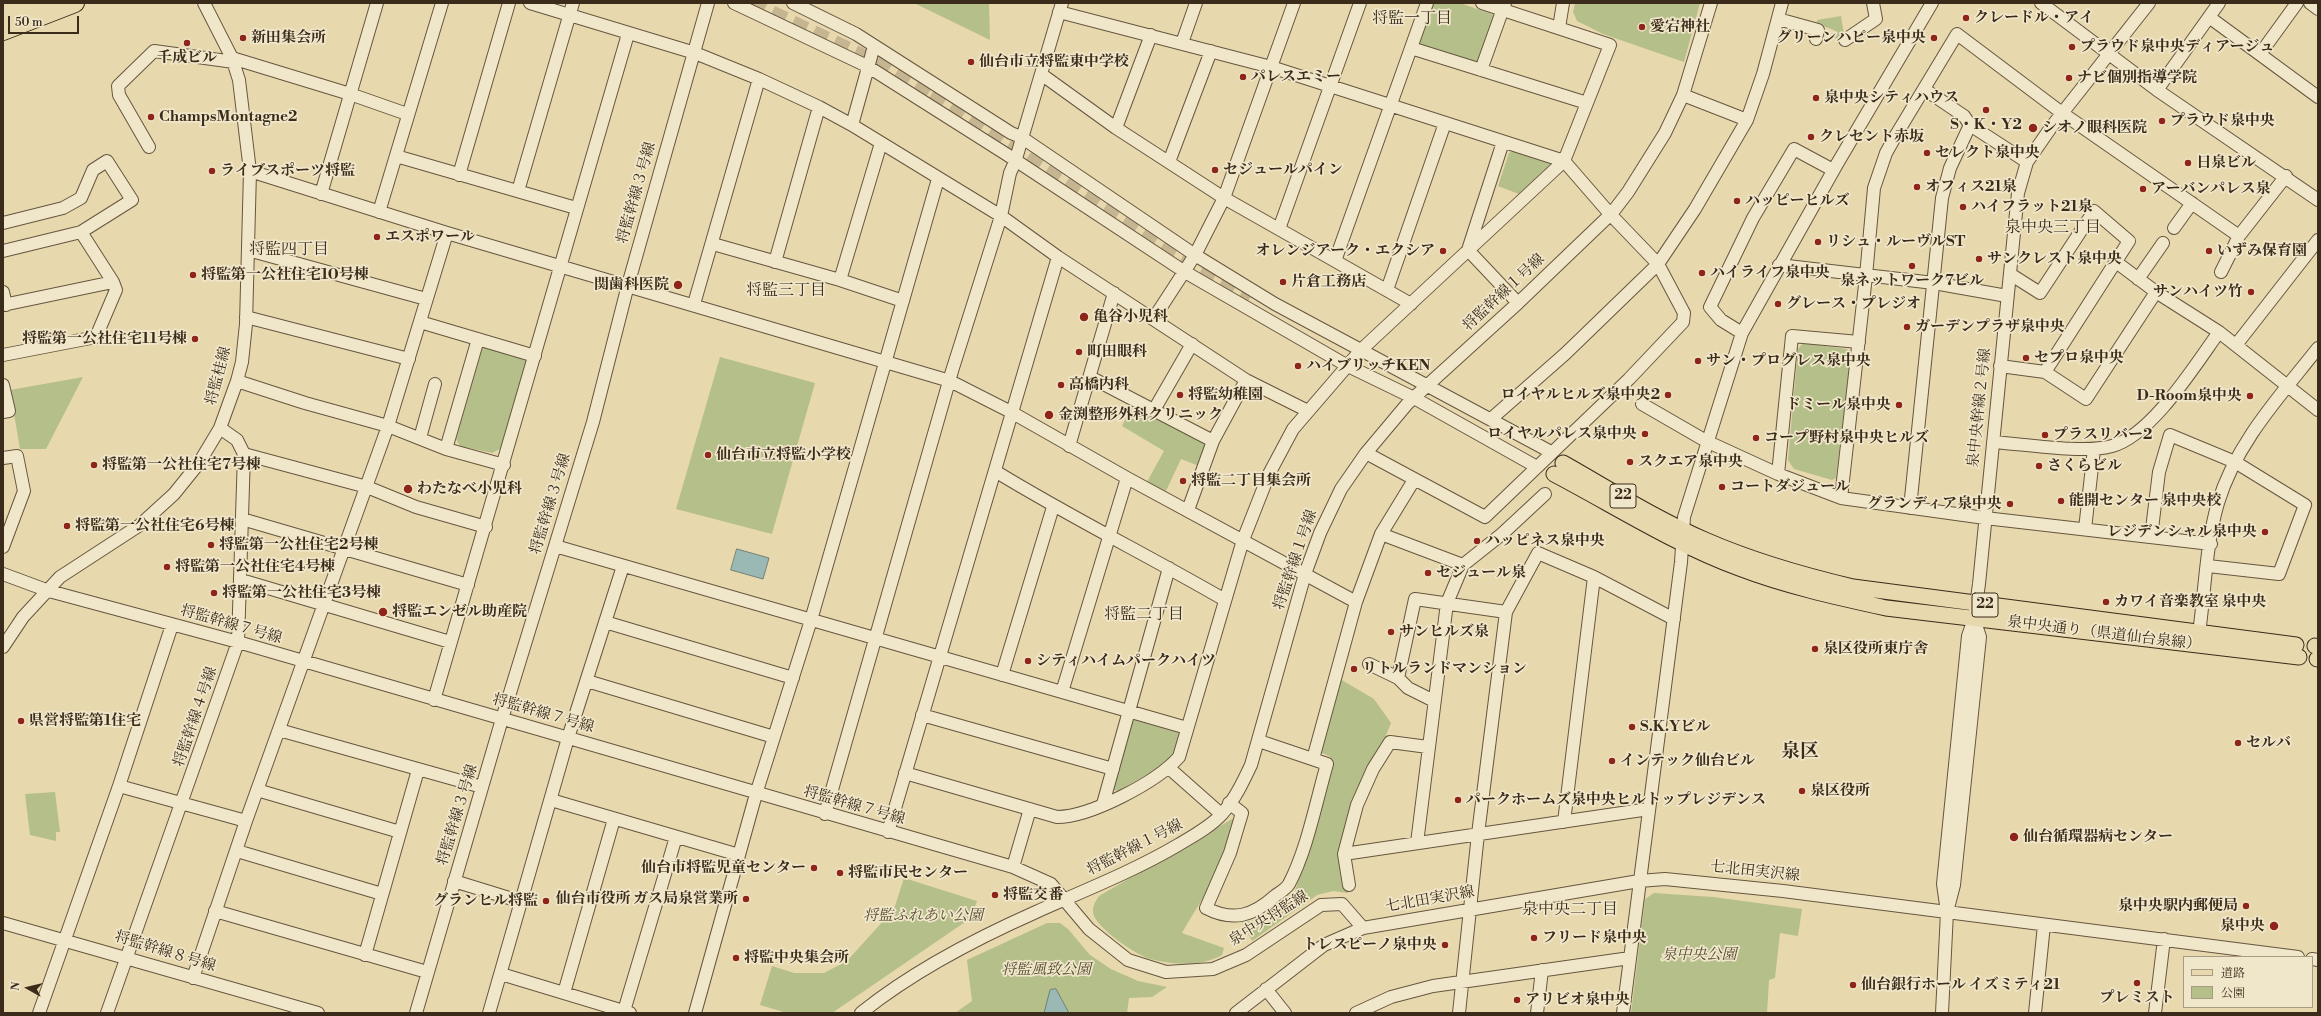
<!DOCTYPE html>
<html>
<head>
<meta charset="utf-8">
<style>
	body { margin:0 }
	#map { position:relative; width:2321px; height:1016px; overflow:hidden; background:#e8d8ad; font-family:"Libre Bodoni","Noto Serif JP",serif }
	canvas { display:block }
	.frame { position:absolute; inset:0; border:4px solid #3a2b1a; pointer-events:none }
	.legend { position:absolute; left:2183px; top:956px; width:130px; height:52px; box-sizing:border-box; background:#f0e6ca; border:1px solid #a79b84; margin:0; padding:5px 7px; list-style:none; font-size:12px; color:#3a2b1a }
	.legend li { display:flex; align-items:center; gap:8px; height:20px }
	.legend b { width:20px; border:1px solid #a79b84 }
	.north { position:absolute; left:8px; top:968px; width:40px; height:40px; -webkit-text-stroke:3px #f0e6ca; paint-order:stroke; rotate:278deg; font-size:11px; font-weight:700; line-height:16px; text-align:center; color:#3a2b1a }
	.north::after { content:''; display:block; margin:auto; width:14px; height:18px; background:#3a2b1a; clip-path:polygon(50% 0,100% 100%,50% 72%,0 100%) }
	.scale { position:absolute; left:8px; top:16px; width:71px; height:18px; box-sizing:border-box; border:2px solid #3a2b1a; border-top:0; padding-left:5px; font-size:12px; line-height:14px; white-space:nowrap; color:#3a2b1a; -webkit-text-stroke:3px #f0e6ca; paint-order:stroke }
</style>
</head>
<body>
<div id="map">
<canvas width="2321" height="1016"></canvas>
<div class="frame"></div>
<ul class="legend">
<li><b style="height:5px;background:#e8d8ad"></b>道路</li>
<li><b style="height:11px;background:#b5bf8a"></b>公園</li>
</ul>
<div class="north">N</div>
<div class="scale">50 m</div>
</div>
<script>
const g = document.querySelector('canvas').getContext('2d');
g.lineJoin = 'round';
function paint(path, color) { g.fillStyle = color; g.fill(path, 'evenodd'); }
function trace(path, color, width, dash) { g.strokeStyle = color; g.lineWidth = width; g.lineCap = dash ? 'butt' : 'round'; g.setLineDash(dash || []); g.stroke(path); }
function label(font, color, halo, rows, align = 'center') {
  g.font = font + ' "Libre Bodoni","Noto Serif JP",serif'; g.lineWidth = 3.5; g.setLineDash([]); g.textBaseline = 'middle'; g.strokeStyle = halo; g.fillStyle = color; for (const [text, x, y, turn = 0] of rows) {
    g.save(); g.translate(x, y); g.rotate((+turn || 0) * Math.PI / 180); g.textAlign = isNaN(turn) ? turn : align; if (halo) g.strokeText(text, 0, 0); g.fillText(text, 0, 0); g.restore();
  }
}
const green = new Path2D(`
	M 914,3 L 989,3 L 990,40 Z
	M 1432,3 L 1460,3 L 1494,15 L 1479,60 L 1475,62 L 1421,45 L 1419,42 Z
	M 1575,3 L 1700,3 L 1684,62 L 1603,34 L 1577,21 L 1573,12 Z
	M 1841,16 L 1844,35 L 1839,39 L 1834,38 L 1834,30 L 1817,24 L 1817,20 Z
	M 1513,151 L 1553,164 L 1524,196 L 1498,186 L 1509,153 Z
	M 1803,343 L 1847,349 L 1851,354 L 1836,478 L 1832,480 L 1794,469 L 1788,460 L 1798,349 Z
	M 483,346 L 528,359 L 502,448 L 492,453 L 460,446 L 456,439 Z
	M 720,357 L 815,383 L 772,534 L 676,509 Z
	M 83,377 L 46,449 L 20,449 L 10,390 Z
	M 1132,406 L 1205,444 L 1207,448 L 1199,466 L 1181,459 L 1166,491 L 1147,482 L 1164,451 L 1122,426 Z
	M 1340,679 L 1374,699 L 1391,723 L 1380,750 L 1357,796 L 1338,853 L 1349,890 L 1348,893 L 1333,891 L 1317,895 L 1252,941 L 1242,922 L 1260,920 L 1272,915 L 1295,891 L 1334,763 L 1329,756 L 1320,752 Z
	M 1134,716 L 1179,729 L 1183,734 L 1172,760 L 1118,791 L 1114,790 L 1113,785 Z
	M 55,792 L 60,832 L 56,832 L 56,841 L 30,835 L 25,794 Z
	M 1234,818 C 1229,835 1226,854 1219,869 C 1208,892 1194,911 1182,933 L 1224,948 L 1222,955 C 1200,967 1175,965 1150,959 C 1136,955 1100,930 1094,916 C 1091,908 1095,902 1099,896 Z
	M 904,878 L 977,901 L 971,918 L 832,1013 L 787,1013 L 760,1005 L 772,966 L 794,973 L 824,973 L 847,961 L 894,909 Z
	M 1654,893 L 1713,897 L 1802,909 L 1798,936 L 1780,933 L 1775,978 L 1769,980 L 1767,1013 L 1631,1013 L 1645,899 Z
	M 1047,923 L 1060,923 L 1068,929 L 1090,955 L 1111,969 L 1138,981 L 1167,987 L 1152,997 L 1129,998 L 1127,1013 L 940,1013 L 955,1013 L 972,1001 L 967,960 Z`);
const water = new Path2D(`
	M 737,549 L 769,558 L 763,579 L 731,570 Z
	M 1056,989 L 1069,1013 L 1044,1013 L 1050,990 Z`);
const majorTunnel = new Path2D(`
	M 751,3 L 869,59 L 940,105
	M 933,92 L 1171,250 L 1251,296`);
const minor = new Path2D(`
	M 530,3 L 695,53 L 759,79 L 819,107 L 852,125 L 1001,216 L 1058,257 L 1246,380 L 1308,411
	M 734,3 L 867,66 L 1006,154 L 1185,272 L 1346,365 L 1414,398 L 1537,467
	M 793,3 L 856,34 L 1011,133 L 1021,137 L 1195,255 L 1275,304 L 1551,452
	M 2041,3 L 2157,90 L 2318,200
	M 2310,3 L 2318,9
	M 1059,12 L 1271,67 L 1564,161 L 1610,214 L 1658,264 L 1684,313 L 1683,322 L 1629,379 L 1485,517 L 1366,453
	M 2209,17 L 2318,97
	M 1778,19 L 1818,30 L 1816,39
	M 1559,28 L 1563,3
	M 1845,40 L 1876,19 L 1873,3
	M 1182,43 L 1196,3
	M 1411,48 L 1587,103
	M 2260,54 L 2297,3
	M 232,58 L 350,94 L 407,114
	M 1481,70 L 1505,3
	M 1041,74 L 1116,128 L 1224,198 L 1411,304
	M 1924,89 L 1964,116 L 1970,125
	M 2157,90 L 2219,3
	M 1683,95 L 1747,120
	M 852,125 L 874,46
	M 1116,128 L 1151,35
	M 1503,142 L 1468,250 L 1518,303
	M 149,147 L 119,95 L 118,86 L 154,51 L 234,62
	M 396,156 L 576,208
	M 1169,162 L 1211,51
	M 250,171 L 447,233 L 950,381 L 1011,412 L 1127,478 L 1356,602 L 1381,534 L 1414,480
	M 459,175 L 509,3
	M 518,191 L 573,3
	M 321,194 L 377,3
	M 379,212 L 442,3
	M 3,223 L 63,208 L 81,198 L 93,170 L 107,161 L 132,200 L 81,232 L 3,251
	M 2174,228 L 2192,203
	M 1279,229 L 1360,3
	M 81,232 L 113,282
	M 713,244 L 840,280 L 903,301
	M 248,250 L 426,299
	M 1335,261 L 1427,3
	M 775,262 L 819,107
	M 2116,262 L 2156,292 L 2219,332 L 2318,410
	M 1779,265 L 1934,283 L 2007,296
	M 2221,272 L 2239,236 L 2286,176
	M 2138,279 L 2163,243
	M 840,280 L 881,143
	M 1387,290 L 1445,123
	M 3,292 L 6,305
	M 694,304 L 759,79
	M 3,305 L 113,282 L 116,290 L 96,337 L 3,355
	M 246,317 L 409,359
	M 1154,318 L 1195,255 L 1224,198 L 1294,3
	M 420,322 L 535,356
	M 1742,333 L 1721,320 L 1710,307 L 1753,218 L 1794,149 L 1833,170
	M 2236,345 L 2318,240
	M 2000,366 L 2045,372 L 2129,241 L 2094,211 L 2040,293 L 2010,274
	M 2045,372 L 2086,399 L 2156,292
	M 1090,377 L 1213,441
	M 237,381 L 305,403 L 388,426 L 446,449 L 504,465
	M 3,385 L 9,411 L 3,412
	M 1642,404 L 1706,441 L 1778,474 L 1841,498 L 1985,518 L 2211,544
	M 1154,410 L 1192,344
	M 1491,419 L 1565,354 L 1658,264 L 1695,209 L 1747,120 L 1763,74 L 1782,3
	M 420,438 L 435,384
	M 1993,442 C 2024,444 2084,454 2112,446 C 2152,435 2195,365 2219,332
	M 1069,446 L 1114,293
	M 446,449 L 478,339
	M 244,454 L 367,487 L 416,507 L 486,527
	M 3,458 L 17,456 L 24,491 L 3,547
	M 995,471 C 1070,517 1149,556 1225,600
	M 1778,474 L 1792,336 L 1859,342
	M 1841,498 L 1866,276 L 1874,188 L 1886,153 L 1896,135 L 1957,34 L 2062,113 L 2239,236
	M 1910,508 L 1942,198 L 1950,168 L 1970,125 L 2027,162
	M 1188,510 L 1213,441 L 1246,380
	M 242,519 L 468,585
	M 2085,529 L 2094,449
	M 1381,534 L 1463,565 L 1502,534 L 1545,494
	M 2151,537 L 2159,472 L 2170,435 L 2235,462 L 2305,505 L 2279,574 L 2208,566
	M 555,546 L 1187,728
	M 3,574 L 49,591 L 238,642 L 1013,867 L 1051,884 L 1089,929 L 1128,960 L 1166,972 L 1213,969 L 1246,955 L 1321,905 L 1342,904 L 1363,928
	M 241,580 L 450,642
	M 1506,612 L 1538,553 L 1594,577 L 1674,619
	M 605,622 L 793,678
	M 2199,633 C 2205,591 2206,543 2218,503 C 2236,443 2280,396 2318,348
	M 3,647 L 23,617 L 60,577 L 140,525 L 174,494 L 199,463 L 220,428 L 237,381 L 242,362 L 246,324 L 250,171 L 239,80 L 232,58 L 204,3
	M 1369,664 L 1398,678 L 1408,688 L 1434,701
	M 1002,675 L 1053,507
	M 1398,678 L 1415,599 L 1506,612 L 1478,834 L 1459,1013
	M 587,681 L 774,737
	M 1062,692 L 1127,478
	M 434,700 L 628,34
	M 922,715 L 1113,769
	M 279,730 L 482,787
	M 1313,759 L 1356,602
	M 1169,768 L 1221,814
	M 905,773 L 1057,817 C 1090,817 1157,782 1179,757 L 1243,540 L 1269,474 L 1293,429 L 1361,350 L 1564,161 L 1610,45 L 1482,3
	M 119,786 L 246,821
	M 257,790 L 400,832
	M 551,800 L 739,855
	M 1229,803 L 1242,813 L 1230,853 L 1206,908 C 1233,922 1253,916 1275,896 C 1279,893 1286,889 1289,884 C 1307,850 1316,802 1327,764 L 1259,741
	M 1103,804 L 1169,568
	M 825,814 L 952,371 L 1001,216 L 1010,173 L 1015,162 L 1062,3
	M 1564,822 L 1594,577
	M 888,832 L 1058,257
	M 1417,843 L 1447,603 L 1463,565
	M 237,851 L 382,894
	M 1344,854 L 1649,809
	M 1013,867 L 1030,809
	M 454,881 L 522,902
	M 1349,885 L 1344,854 L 1357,805 L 1373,769 L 1390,742 L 1428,747
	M 215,911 L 427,972
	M 1947,912 L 1943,884 L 1968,636 L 1974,619 L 1979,584 L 2018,193 L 2027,162 L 2052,126 L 2149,3
	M 3,923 L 318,1013
	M 365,955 L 418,770
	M 2312,959 L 2318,960
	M 501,974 L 630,1013
	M 193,978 L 246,821 L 388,426 L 447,233
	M 1266,989 L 1285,1013
	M 564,993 L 614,819
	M 624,1011 L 676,837
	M 39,1013 L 119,786 L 172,625
	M 107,1013 L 238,642 L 244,454 L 237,440 L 220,428
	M 416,1013 L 502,719 L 593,422 L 628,285 L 708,3
	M 489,1013 L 568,738 L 623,566
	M 695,1013 L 756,794 L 811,620 L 938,179
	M 861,1013 C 913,971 975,939 1036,912 C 1083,891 1132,872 1178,845 C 1193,836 1210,827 1222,814 C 1235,799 1243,782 1251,765 L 1305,574 L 1320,533 L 1341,489 L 1366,453 L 1408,403 L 1518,303 L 1612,213 L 1628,192 L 1665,133 L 1683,95 L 1711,3
	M 1236,1013 L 1324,945 L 1363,928 L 1639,881 L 1665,879 L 1783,891 L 2298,957
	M 1356,1013 L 1391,997 L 1433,986 L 1630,958
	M 1537,1013 L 1542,970
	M 1623,1013 L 1681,562 L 1684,517 L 1742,333 L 1837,164 L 1932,3
	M 1942,1013 L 1947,912 L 1954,885 L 1980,637 L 1974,619
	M 2035,1013 L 2044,925
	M 2155,1013 L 2164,939`);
const major = new Path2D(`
	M 3,4 L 7,3
	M 1563,463 C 1609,489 1656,519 1705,540 C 1753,561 1802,575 1853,587 L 2296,645
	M 1554,474 C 1615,506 1674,544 1739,568 C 1786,586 1836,597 1886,608 L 2299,657
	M 2315,646 L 2318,647
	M 2317,659 L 2318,659`);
const highway = new Path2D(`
	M 3,16 L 40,3
	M 3,31 L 75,3`);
const markers = [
	[1966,18,4,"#8f2418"],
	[1642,27,4,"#8f2418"],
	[243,38,4,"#8f2418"],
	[1934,38,4,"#8f2418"],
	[187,43,4,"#8f2418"],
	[2072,47,4,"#8f2418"],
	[971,62,4,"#8f2418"],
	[1243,77,4,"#8f2418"],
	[2069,78,4,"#8f2418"],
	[1816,98,4,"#8f2418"],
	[1986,110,4,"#8f2418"],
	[151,117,4,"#8f2418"],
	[2162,121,4,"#8f2418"],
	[2033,128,5,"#8f2418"],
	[1811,137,4,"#8f2418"],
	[1927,153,4,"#8f2418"],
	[2188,163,4,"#8f2418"],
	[1215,170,4,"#8f2418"],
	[212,171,4,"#8f2418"],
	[1917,187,4,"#8f2418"],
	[2143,189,4,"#8f2418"],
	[1737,201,4,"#8f2418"],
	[1963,207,4,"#8f2418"],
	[377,237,4,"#8f2418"],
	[1818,242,4,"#8f2418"],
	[1443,251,4,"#8f2418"],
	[2209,251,4,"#8f2418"],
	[1979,259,4,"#8f2418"],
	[1912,266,4,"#8f2418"],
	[1702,273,4,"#8f2418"],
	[193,275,4,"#8f2418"],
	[1283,282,4,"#8f2418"],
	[678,285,5,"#8f2418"],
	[2251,292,4,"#8f2418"],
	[1778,304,4,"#8f2418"],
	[1084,317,5,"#8f2418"],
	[1907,327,4,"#8f2418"],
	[195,339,4,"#8f2418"],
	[1079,352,4,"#8f2418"],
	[2026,358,4,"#8f2418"],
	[1698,361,4,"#8f2418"],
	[1298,366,4,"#8f2418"],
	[1061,385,4,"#8f2418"],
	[1180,395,4,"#8f2418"],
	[1668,395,4,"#8f2418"],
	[2250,396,4,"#8f2418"],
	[1899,405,4,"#8f2418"],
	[1049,415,5,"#8f2418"],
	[1645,434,4,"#8f2418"],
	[2045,435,4,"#8f2418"],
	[1756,438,4,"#8f2418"],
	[708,455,4,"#8f2418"],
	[1630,462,4,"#8f2418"],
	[94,465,4,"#8f2418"],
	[2039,466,4,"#8f2418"],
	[1183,481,4,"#8f2418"],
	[1722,487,4,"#8f2418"],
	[408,489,5,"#8f2418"],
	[2061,501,4,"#8f2418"],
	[2010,504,4,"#8f2418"],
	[67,526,4,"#8f2418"],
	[2265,532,4,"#8f2418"],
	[1477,541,4,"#8f2418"],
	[211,545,4,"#8f2418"],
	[167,567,4,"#8f2418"],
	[1428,573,4,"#8f2418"],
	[214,593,4,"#8f2418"],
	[2106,602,4,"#8f2418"],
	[383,612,5,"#8f2418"],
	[1391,632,4,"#8f2418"],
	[1815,649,4,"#8f2418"],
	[1028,661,4,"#8f2418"],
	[1354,669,4,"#8f2418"],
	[21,721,4,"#8f2418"],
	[1632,727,4,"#8f2418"],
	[2238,743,4,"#8f2418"],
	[1612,761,4,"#8f2418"],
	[1802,791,4,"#8f2418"],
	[1458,800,4,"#8f2418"],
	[2014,837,5,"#8f2418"],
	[814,868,4,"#8f2418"],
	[840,873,4,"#8f2418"],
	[995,895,4,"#8f2418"],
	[746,899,4,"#8f2418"],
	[546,901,4,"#8f2418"],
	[2246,906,4,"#8f2418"],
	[2274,926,5,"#8f2418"],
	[1534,938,4,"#8f2418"],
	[1445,945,4,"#8f2418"],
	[736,958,4,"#8f2418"],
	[2137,983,4,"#8f2418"],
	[1853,985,4,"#8f2418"],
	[1517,1000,4,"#8f2418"]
];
const shields = [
	[1623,496,26],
	[1985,605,26]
];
const shieldNames = [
	["22",1623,496],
	["22",1985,605]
];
const poiNames = [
	["クレードル・アイ",1974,18],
	["愛宕神社",1650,27],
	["新田集会所",251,38],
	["グリーンハピー泉中央",1926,38,"right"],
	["プラウド泉中央ディアージュ",2080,47],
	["千成ビル",187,58,"center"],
	["仙台市立将監東中学校",979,62],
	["パレスエミー",1251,77],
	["ナビ個別指導学院",2077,78],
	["泉中央シティハウス",1824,98],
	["ChampsMontagne2",159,117],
	["プラウド泉中央",2170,121],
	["S・K・Y2",1986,125,"center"],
	["シオノ眼科医院",2042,128],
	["クレセント赤坂",1819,137],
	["セレクト泉中央",1935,153],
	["日泉ビル",2196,163],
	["セジュールパイン",1223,170],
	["ライブスポーツ将監",220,171],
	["オフィス21泉",1925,187],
	["アーバンパレス泉",2151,189],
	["ハッピーヒルズ",1745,201],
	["ハイフラット21泉",1971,207],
	["エスポワール",385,237],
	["リシュ・ルーヴルST",1826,242],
	["オレンジアーク・エクシア",1435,251,"right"],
	["いずみ保育園",2217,251],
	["サンクレスト泉中央",1987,259],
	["ハイライフ泉中央",1710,273],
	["将監第一公社住宅10号棟",201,275],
	["泉ネットワーク7ビル",1912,281,"center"],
	["片倉工務店",1291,282],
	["関歯科医院",669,285,"right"],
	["サンハイツ竹",2243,292,"right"],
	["グレース・プレジオ",1786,304],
	["亀谷小児科",1093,317],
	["ガーデンプラザ泉中央",1915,327],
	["将監第一公社住宅11号棟",187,339,"right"],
	["町田眼科",1087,352],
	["セプロ泉中央",2034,358],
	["サン・プログレス泉中央",1706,361],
	["ハイブリッチKEN",1306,366],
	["高橋内科",1069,385],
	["将監幼稚園",1188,395],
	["ロイヤルヒルズ泉中央2",1660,395,"right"],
	["D-Room泉中央",2242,396,"right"],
	["ドミール泉中央",1891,405,"right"],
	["金渕整形外科クリニック",1058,415],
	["ロイヤルパレス泉中央",1637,434,"right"],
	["プラスリバー2",2053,435],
	["コープ野村泉中央ヒルズ",1764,438],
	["仙台市立将監小学校",716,455],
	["スクエア泉中央",1638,462],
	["将監第一公社住宅7号棟",102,465],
	["さくらビル",2047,466],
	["将監二丁目集会所",1191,481],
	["コートダジュール",1730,487],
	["わたなべ小児科",417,489],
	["能開センター 泉中央校",2069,501],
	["グランディア泉中央",2002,504,"right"],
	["将監第一公社住宅6号棟",75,526],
	["レジデンシャル泉中央",2257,532,"right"],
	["ハッピネス泉中央",1485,541],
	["将監第一公社住宅2号棟",219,545],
	["将監第一公社住宅4号棟",175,567],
	["セジュール泉",1436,573],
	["将監第一公社住宅3号棟",222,593],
	["カワイ音楽教室 泉中央",2114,602],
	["将監エンゼル助産院",392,612],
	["サンヒルズ泉",1399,632],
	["泉区役所東庁舎",1823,649],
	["シティハイムパークハイツ",1036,661],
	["リトルランドマンション",1362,669],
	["県営将監第1住宅",29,721],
	["S.K.Yビル",1640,727],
	["セルバ",2246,743],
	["インテック仙台ビル",1620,761],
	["泉区役所",1810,791],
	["パークホームズ泉中央ヒルトップレジデンス",1466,800],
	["仙台循環器病センター",2023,837],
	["仙台市将監児童センター",806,868,"right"],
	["将監市民センター",848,873],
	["将監交番",1003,895],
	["仙台市役所 ガス局泉営業所",738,899,"right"],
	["グランヒル将監",538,901,"right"],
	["泉中央駅内郵便局",2238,906,"right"],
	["泉中央",2265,926,"right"],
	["フリード泉中央",1542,938],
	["トレスピーノ泉中央",1437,945,"right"],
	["将監中央集会所",744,958],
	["仙台銀行ホール イズミティ21",1861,985],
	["プレミスト",2137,998,"center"],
	["アリビオ泉中央",1525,1000]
];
const streetNames = [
	["将監幹線３号線",637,193,-74],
	["将監幹線１号線",1504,293,-43],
	["将監桂線",219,376,-75],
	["泉中央幹線２号線",1980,408,-84],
	["将監幹線３号線",551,504,-73],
	["将監幹線１号線",1296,560,-71],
	["将監幹線７号線",231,625,16],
	["泉中央通り（県道仙台泉線）",2104,634,7],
	["将監幹線７号線",543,714,16],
	["将監幹線４号線",196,717,-71],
	["将監幹線７号線",854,806,16],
	["将監幹線３号線",458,815,-73],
	["将監幹線１号線",1135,848,-27],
	["七北田実沢線",1755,872,6],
	["七北田実沢線",1430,900,-10],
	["泉中央将監線",1269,919,-32],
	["将監幹線８号線",165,952,17]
];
const parkNames = [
	["将監ふれあい公園",923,916],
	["泉中央公園",1699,955],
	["将監風致公園",1046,970]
];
const neighbourhoodNames = [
	["将監一丁目",1412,19],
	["泉中央三丁目",2053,228],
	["将監四丁目",289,250],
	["将監三丁目",786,291],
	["将監二丁目",1144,615],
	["泉中央二丁目",1570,910]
];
const districtNames = [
	["泉区",1800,752]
];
paint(green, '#b5bf8a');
paint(water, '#9ab8b4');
trace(water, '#748076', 1);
trace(majorTunnel, '#c5b590', 15, [15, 8]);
trace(minor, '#66563f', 14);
trace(major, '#3a2b1a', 17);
trace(highway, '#3a2b1a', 20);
trace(minor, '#f0e6ca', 12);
trace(major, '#e8d8ad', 15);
trace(highway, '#e8d8ad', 18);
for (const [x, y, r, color] of markers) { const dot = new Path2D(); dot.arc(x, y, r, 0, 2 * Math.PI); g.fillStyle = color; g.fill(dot); trace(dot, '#f0e6ca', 1.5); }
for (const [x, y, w] of shields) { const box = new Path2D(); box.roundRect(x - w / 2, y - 12, w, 24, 3); g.fillStyle = '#f0e6ca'; g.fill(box); trace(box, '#3a2b1a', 1); }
label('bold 14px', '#3a2b1a', null, shieldNames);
label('bold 15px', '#3a2b1a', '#f0e6ca', poiNames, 'left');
label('15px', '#3a2b1a', '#f0e6ca', streetNames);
label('italic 15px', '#534930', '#f0e6ca', parkNames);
label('16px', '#3a2b1a', '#f0e6ca', neighbourhoodNames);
label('bold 19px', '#3a2b1a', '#f0e6ca', districtNames);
</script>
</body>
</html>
